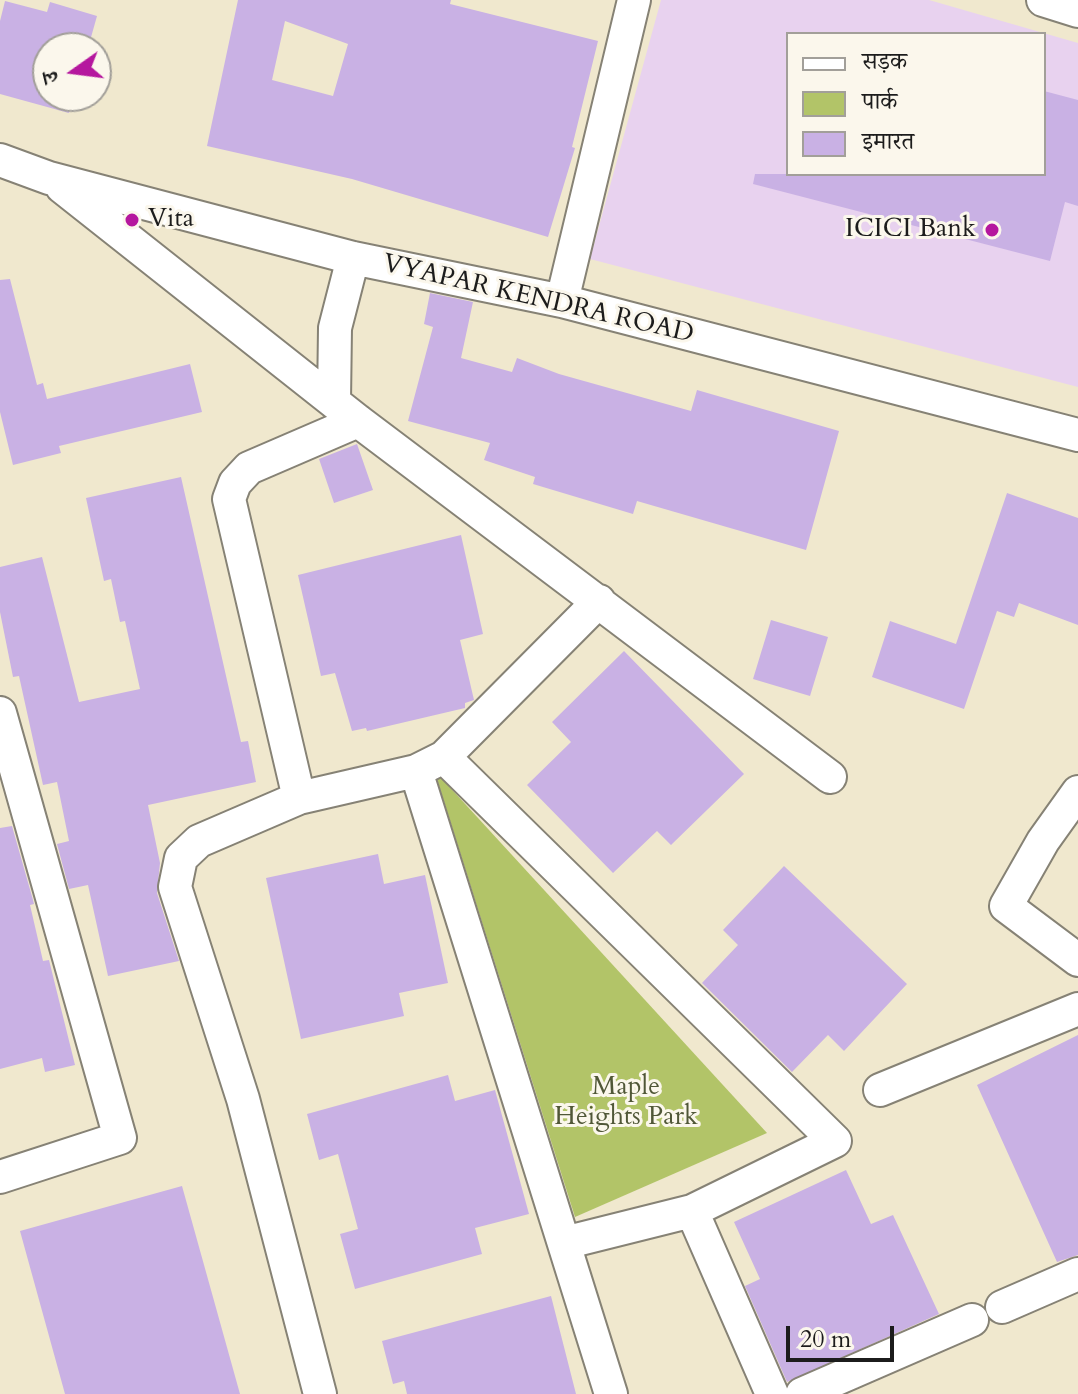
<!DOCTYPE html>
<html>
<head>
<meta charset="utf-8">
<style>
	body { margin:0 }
	#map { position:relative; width:1078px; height:1394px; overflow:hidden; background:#f0e8ce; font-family:Cardo,"Noto Serif Devanagari",serif }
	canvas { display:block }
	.legend { position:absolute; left:786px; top:32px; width:260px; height:144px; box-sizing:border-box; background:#fbf7ec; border:2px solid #a29f99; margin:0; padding:10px 14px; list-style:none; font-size:24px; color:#1c1c1c }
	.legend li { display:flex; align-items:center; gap:16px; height:40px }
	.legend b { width:40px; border:2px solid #a29f99 }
	.north { position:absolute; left:32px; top:32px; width:80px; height:80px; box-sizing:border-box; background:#fbf7ec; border:2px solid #a29f99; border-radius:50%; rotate:256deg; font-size:22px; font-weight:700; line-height:32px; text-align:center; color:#1c1c1c }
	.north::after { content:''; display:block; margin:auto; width:28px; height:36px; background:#b5179e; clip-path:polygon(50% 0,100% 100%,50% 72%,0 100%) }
	.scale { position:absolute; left:786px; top:1326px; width:108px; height:36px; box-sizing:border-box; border:4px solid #1c1c1c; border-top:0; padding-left:10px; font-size:24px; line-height:28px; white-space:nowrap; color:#1c1c1c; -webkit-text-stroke:6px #fbf7ec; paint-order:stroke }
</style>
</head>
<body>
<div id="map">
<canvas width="1078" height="1394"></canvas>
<ul class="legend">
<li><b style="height:10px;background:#fff"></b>सड़क</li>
<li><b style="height:22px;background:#b2c468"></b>पार्क</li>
<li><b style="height:22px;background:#c9b1e4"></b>इमारत</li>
</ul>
<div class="north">उ</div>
<div class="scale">20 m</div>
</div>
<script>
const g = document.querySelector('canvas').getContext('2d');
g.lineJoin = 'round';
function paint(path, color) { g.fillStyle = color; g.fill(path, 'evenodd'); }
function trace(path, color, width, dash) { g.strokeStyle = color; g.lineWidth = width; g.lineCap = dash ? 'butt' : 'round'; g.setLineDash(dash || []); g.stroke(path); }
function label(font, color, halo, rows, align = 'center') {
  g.font = font + ' Cardo,serif'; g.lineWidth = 6; g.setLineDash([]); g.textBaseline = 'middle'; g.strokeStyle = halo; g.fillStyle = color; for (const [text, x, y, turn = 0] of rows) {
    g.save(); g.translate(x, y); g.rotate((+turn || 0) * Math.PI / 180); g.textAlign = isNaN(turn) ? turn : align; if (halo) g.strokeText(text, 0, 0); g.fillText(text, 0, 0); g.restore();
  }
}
const built = new Path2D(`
	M 661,0 L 929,0 L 1078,43 L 1078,387 L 590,259 ZM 788,34 L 1044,34 L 1044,174 L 788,174 Z`);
const green = new Path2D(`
	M 434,770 L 767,1133 L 575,1217 Z`);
const building = new Path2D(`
	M 238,0 L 451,0 L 450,4 L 598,41 L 572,147 L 575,148 L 548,237 L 352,179 L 207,146 ZM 285,21 L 348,44 L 333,96 L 272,80 Z
	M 5,1 L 47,12 L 50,2 L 97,16 L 88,48 L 48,48 L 48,96 L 74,96 L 69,113 L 0,94 L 0,21 Z
	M 1044,91 L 1078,100 L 1078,206 L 1065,202 L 1050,261 L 753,184 L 755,174 L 1044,174 Z
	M 10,279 L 37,385 L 43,383 L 47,399 L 190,364 L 202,412 L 59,446 L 61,453 L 13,465 L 0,412 L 0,280 Z
	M 430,293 L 473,302 L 461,358 L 512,372 L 517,358 L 559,374 L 691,411 L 697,390 L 839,431 L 806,550 L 637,501 L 633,514 L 533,484 L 535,477 L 484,460 L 490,443 L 408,421 L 433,327 L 424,324 Z
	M 357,444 L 373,490 L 334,503 L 319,459 Z
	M 181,477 L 241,742 L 248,741 L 256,782 L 148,805 L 160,863 L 157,893 L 179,961 L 108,976 L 88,885 L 69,889 L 57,844 L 69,841 L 57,782 L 43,785 L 19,676 L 13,677 L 0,612 L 0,567 L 42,557 L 79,702 L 140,689 L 125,621 L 120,622 L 111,579 L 104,581 L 86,498 Z
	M 1007,493 L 1078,518 L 1078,625 L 1019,603 L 1014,617 L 997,611 L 964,709 L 872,677 L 890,621 L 956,644 Z
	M 461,535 L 483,634 L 460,640 L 474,700 L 465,703 L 465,708 L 367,731 L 366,728 L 352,731 L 335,673 L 321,676 L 298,575 Z
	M 771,620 L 828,637 L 810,696 L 753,679 Z
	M 624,651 L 744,774 L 671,845 L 657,831 L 613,873 L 527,785 L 571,742 L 552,722 Z
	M 12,826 L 33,900 L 34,904 L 30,905 L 43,961 L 49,960 L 75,1065 L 45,1072 L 42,1058 L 0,1069 L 0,828 Z
	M 378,854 L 384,884 L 425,875 L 448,983 L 399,993 L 404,1016 L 301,1039 L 266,878 Z
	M 784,866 L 907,984 L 844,1051 L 828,1035 L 792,1072 L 702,983 L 738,945 L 723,930 Z
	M 1078,1035 L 1078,1255 L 1057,1262 L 977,1085 Z
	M 448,1075 L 455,1101 L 495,1090 L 529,1214 L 475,1228 L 482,1254 L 355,1289 L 340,1234 L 358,1229 L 338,1154 L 319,1160 L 307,1114 Z
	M 846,1170 L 871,1224 L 893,1215 L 939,1314 L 787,1382 L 745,1286 L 760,1279 L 734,1222 Z
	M 182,1186 L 240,1394 L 65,1394 L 20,1231 Z
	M 551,1296 L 576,1394 L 407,1394 L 404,1381 L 393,1384 L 382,1341 Z`);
const street = new Path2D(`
	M 1043,0 L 1078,11
	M 0,160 L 49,178 L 353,258 L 562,301 L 1078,435
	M 62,187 L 358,421 L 830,777
	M 562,301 L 634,0
	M 334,401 L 335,328 L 353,258
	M 0,713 L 120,1138 L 0,1177
	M 444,757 L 835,1141 L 692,1211
	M 416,771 L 611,1394
	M 1078,792 L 1043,841 L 1006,906 L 1078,960
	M 299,798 L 229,499 L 235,483 L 249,468 L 358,421
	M 880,1090 L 1078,1009
	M 564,1243 L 692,1211 L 772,1394
	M 1002,1307 L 1078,1274
	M 320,1394 L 243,1099 L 175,887 L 181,858 L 199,841 L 299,798 L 416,771 L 444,757 L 599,601
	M 802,1394 L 972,1320`);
const markers = [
	[132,220,8,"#b5179e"],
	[992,230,8,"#b5179e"]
];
const poiNames = [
	["Vita",148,220],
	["ICICI Bank",976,230,"right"]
];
const streetNames = [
	["VYAPAR KENDRA ROAD",538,300,13]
];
const parkNames = [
	["Maple",626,1088],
	["Heights Park",626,1118]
];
paint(built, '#e8d2ef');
paint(green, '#b2c468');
paint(building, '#c9b1e4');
trace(street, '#868275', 36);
trace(street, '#fff', 32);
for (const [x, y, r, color] of markers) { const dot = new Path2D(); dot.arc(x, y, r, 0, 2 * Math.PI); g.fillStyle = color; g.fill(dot); trace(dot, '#fbf7ec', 3); }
label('26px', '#1c1c1c', '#fbf7ec', poiNames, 'left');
label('26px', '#1c1c1c', '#fbf7ec', streetNames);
label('26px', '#505737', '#fbf7ec', parkNames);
</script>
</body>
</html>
